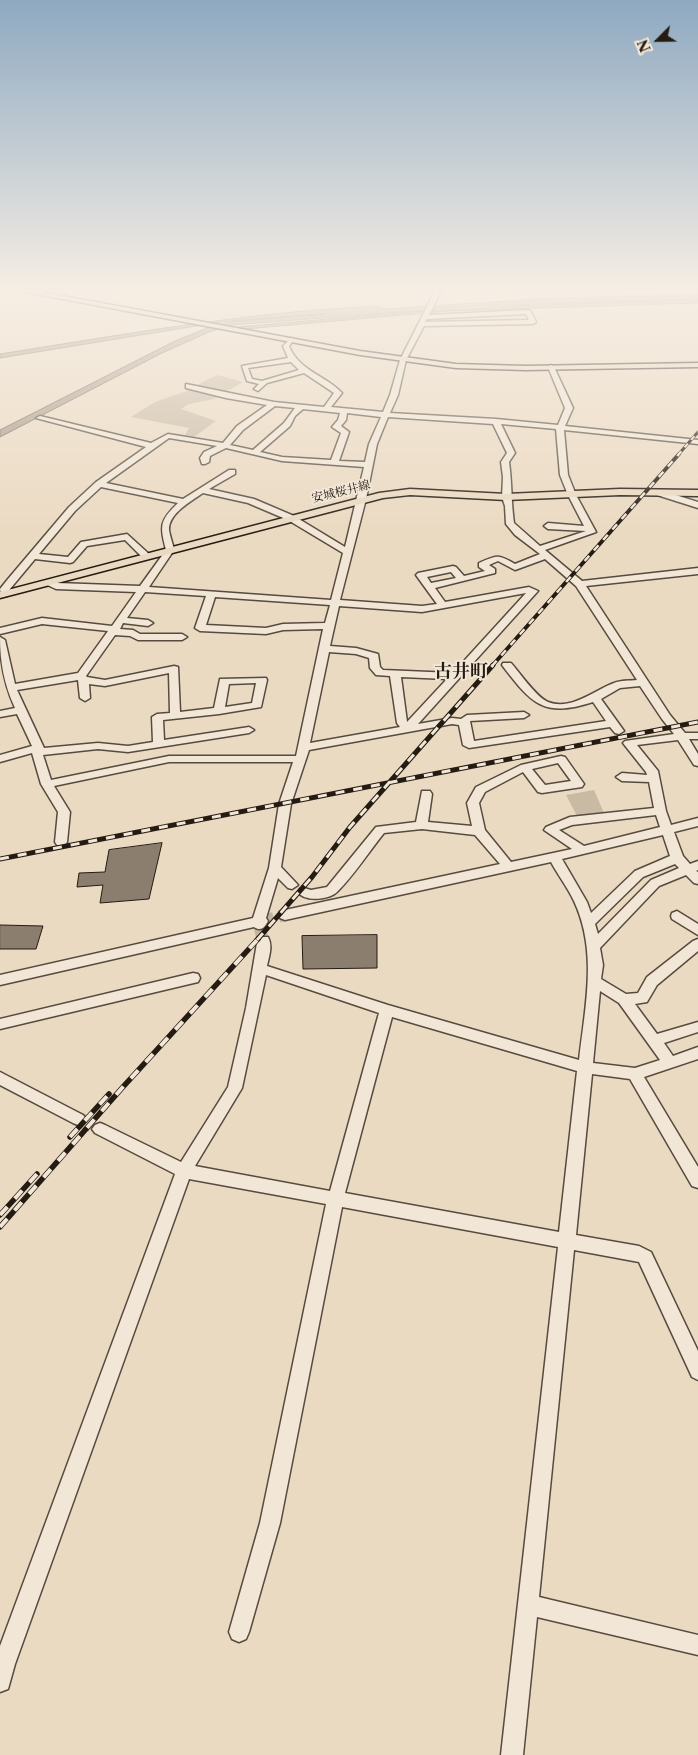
<!DOCTYPE html>
<html>
<head>
<meta charset="utf-8">
<style>
	body { margin:0 }
	#map { position:relative; width:698px; height:1755px; overflow:hidden; background:#ebdac2; font-family:"Libre Caslon Text",serif }
	canvas { display:block }
	.north { position:absolute; left:633px; top:15px; width:50px; height:50px; -webkit-text-stroke:4px #f2e7d7; paint-order:stroke; rotate:247deg; font-size:14px; font-weight:700; line-height:20px; text-align:center; color:#241b12 }
	.north::after { content:''; display:block; margin:auto; width:18px; height:22px; background:#241b12; clip-path:polygon(50% 0,100% 100%,50% 72%,0 100%) }
</style>
</head>
<body>
<div id="map">
<canvas width="698" height="1755"></canvas>
<div class="north">N</div>
</div>
<script>
const g = document.querySelector('canvas').getContext('2d');
g.lineJoin = 'round';
function paint(path, color) { g.fillStyle = color; g.fill(path, 'evenodd'); }
function trace(path, color, width, dash) { g.strokeStyle = color; g.lineWidth = width; g.lineCap = dash ? 'butt' : 'round'; g.setLineDash(dash || []); g.stroke(path); }
function label(font, color, halo, rows, align = 'center') {
  g.font = font + ' "Libre Caslon Text","Noto Serif JP",serif'; g.lineWidth = 4; g.setLineDash([]); g.textBaseline = 'middle'; g.strokeStyle = halo; g.fillStyle = color; for (const [text, x, y, turn = 0] of rows) {
    g.save(); g.translate(x, y); g.rotate((+turn || 0) * Math.PI / 180); g.textAlign = isNaN(turn) ? turn : align; if (halo) g.strokeText(text, 0, 0); g.fillText(text, 0, 0); g.restore();
  }
}
const green = new Path2D(`
	M 218,375 L 243,382 L 214,399 L 189,404 L 181,409 L 216,421 L 194,437 L 185,435 L 189,428 L 131,417 L 155,402 L 190,390 L 204,381 Z
	M 594,790 L 604,813 L 577,816 L 566,795 Z`);
const water = new Path2D(`
	M 698,294 L 698,299 L 475,306 L 231,325 L 209,332 L 162,353 L 0,437 L 0,430 L 175,341 L 207,328 L 229,322 L 324,314 L 227,321 L 0,358 L 0,354 C 115,336 230,315 346,308 C 357,308 379,304 385,309 L 537,299 Z
	M 698,300 L 698,303 L 448,311 L 245,329 L 238,327 L 409,312 L 517,306 Z`);
const building = new Path2D(`
	M 162,843 L 149,899 L 100,903 L 103,885 L 77,887 L 79,873 L 105,872 L 109,850 Z
	M 0,925 L 43,926 L 36,949 L 0,949 Z
	M 377,935 L 377,968 L 303,969 L 302,936 Z`);
const minorTunnelFar1 = new Path2D(`
	M 262,921 L 285,915
	M 259,925 L 263,940`);
const minorTunnel = new Path2D(`
	M 78,1119 L 100,1129`);
const minor = new Path2D(`
	M 435,291 L 441,291 L 429,315 L 528,310 L 531,312 L 536,322 L 533,324 L 424,326 L 406,360 L 398,395 L 390,413 L 496,419 L 558,425 L 565,408 L 548,367 L 551,365 L 554,367 L 573,408 L 565,426 L 698,440 L 698,444 L 564,430 L 568,475 L 576,495 L 596,532 L 545,550 L 582,581 L 698,568 L 698,574 L 586,586 L 670,715 L 685,733 L 698,733 L 698,739 L 689,739 L 698,754 L 698,766 L 694,765 L 678,740 L 637,745 L 658,771 L 666,811 L 671,825 L 698,818 L 698,826 L 674,832 L 683,856 L 690,864 L 698,861 L 698,870 L 696,871 L 698,872 L 698,884 L 694,883 L 686,875 L 659,886 L 600,948 L 603,965 L 601,979 L 626,994 L 638,993 L 647,977 L 693,941 L 698,939 L 698,951 L 657,985 L 647,1002 L 635,1004 L 657,1034 L 698,1022 L 698,1032 L 664,1043 L 673,1056 L 698,1047 L 698,1059 L 644,1077 L 698,1167 L 698,1188 L 692,1186 L 630,1079 L 592,1074 L 576,1235 L 639,1246 L 651,1252 L 698,1351 L 698,1380 L 692,1377 L 639,1262 L 574,1250 L 539,1597 L 698,1635 L 698,1655 L 537,1617 L 523,1755 L 501,1755 L 558,1247 L 342,1207 L 280,1523 L 249,1632 L 246,1639 L 239,1642 L 232,1639 L 229,1632 L 260,1523 L 326,1204 L 189,1179 L 15,1664 L 8,1689 L 0,1692 L 0,1646 L 175,1174 L 95,1133 L 92,1129 L 95,1125 L 100,1123 L 105,1125 L 181,1162 L 228,1087 L 246,1008 L 258,937 L 268,937 C 273,946 269,956 267,966 L 388,1005 L 579,1060 C 585,1007 598,952 574,901 C 568,888 558,875 551,862 L 285,920 L 280,918 L 279,915 L 280,912 L 285,910 L 500,864 L 475,835 L 422,829 L 384,833 C 368,853 354,875 337,892 C 329,900 304,902 298,892 L 300,889 L 304,888 L 311,890 L 327,887 L 376,827 L 416,822 L 422,791 L 430,791 L 432,794 L 428,822 L 472,826 L 467,803 L 476,787 L 521,765 L 561,756 L 565,757 L 584,784 L 582,787 L 542,793 L 538,792 L 523,772 L 485,792 L 479,803 L 485,830 L 511,862 L 572,849 L 544,830 L 546,827 L 570,817 L 654,808 L 649,782 L 622,781 L 616,777 L 622,773 L 647,775 L 646,772 L 623,743 L 625,741 L 674,734 L 662,719 L 640,686 L 620,688 L 601,699 L 624,731 L 619,734 L 615,733 L 610,727 L 469,748 L 463,745 L 459,725 L 452,724 L 309,750 L 291,804 L 281,867 L 298,885 L 292,889 L 288,888 L 278,878 L 266,918 L 268,921 C 265,927 261,932 254,927 L 0,985 L 0,975 L 253,918 L 269,868 L 279,804 L 293,762 L 169,762 L 54,786 L 70,812 L 67,842 L 65,845 L 57,845 L 55,842 L 58,812 L 41,784 L 32,753 L 0,762 L 0,755 L 32,746 L 17,714 L 0,717 L 0,711 L 15,708 C 4,684 0,663 0,637 L 5,640 L 15,684 L 78,673 L 108,631 L 42,624 L 0,634 L 0,628 L 42,618 L 112,626 L 136,592 L 56,589 L 43,583 L 48,580 L 57,583 L 140,586 L 166,550 C 160,526 159,521 178,503 L 101,487 L 75,511 L 39,554 L 68,557 L 81,542 L 127,534 L 149,554 L 149,558 L 143,558 L 125,540 L 87,546 L 73,562 L 70,563 L 35,559 L 10,589 L 7,596 L 1,596 L 0,589 L 8,579 L 69,507 L 96,482 L 146,447 L 36,418 L 40,416 L 151,443 L 168,434 L 223,443 L 237,426 L 267,405 L 226,398 L 186,388 L 186,384 L 274,402 L 324,407 L 334,393 L 304,373 L 267,383 L 258,391 L 254,389 L 259,384 L 247,381 L 242,366 L 288,358 L 283,346 L 291,338 L 294,340 L 289,346 C 299,371 325,375 342,393 L 331,407 L 383,412 L 390,395 L 400,360 ZM 526,314 L 529,320 L 425,322 L 427,319 ZM 291,362 L 299,370 L 262,381 L 252,379 L 248,368 ZM 275,406 L 295,408 L 284,423 L 253,450 L 230,445 L 243,430 ZM 303,409 L 340,413 L 338,420 L 332,427 L 341,433 L 331,460 L 282,457 L 260,452 L 290,426 L 295,416 ZM 347,413 L 381,417 L 369,444 L 365,462 L 339,461 L 349,432 L 341,426 L 346,420 ZM 388,417 L 493,424 L 507,453 L 501,462 L 503,477 L 502,497 L 505,506 L 506,524 L 515,535 L 540,554 L 515,564 C 498,554 497,555 479,563 L 479,567 L 485,571 L 464,576 L 456,567 L 453,566 L 418,573 L 416,575 L 437,604 L 422,606 L 340,600 L 366,499 L 377,444 ZM 501,424 L 556,429 L 560,475 L 568,495 L 584,526 L 548,523 L 544,526 L 548,529 L 586,531 L 540,546 L 514,523 C 511,503 512,483 509,462 L 515,453 ZM 169,438 L 217,446 L 204,452 L 200,458 L 202,464 L 205,464 L 209,462 L 210,456 L 226,448 L 282,461 L 364,467 L 345,547 L 294,516 L 254,499 L 209,489 L 235,474 L 235,470 L 229,470 L 183,499 L 106,483 ZM 203,493 L 248,503 L 288,520 L 343,553 L 331,600 L 149,587 L 174,550 C 173,544 170,537 169,530 C 168,514 191,501 203,493 ZM 545,559 L 576,586 L 637,680 C 630,681 620,680 614,683 C 595,690 571,711 548,702 C 536,697 520,673 511,663 L 503,663 L 502,665 C 532,704 543,718 593,702 L 606,721 L 474,741 L 470,721 L 524,718 L 529,715 L 524,712 L 467,715 L 461,719 L 452,718 L 418,724 L 538,591 L 529,587 L 445,602 L 435,588 L 495,573 L 495,569 L 489,565 L 498,561 L 515,570 ZM 451,572 L 456,578 L 431,583 L 427,577 ZM 145,592 L 206,596 L 195,628 L 200,631 L 266,634 L 283,630 L 323,629 L 296,756 L 169,756 L 51,780 L 43,755 L 98,749 L 128,752 L 249,733 L 254,730 L 249,727 L 164,740 L 163,720 L 219,714 L 261,707 L 267,680 L 266,678 L 220,679 L 214,708 L 180,712 L 178,667 L 174,666 L 105,680 L 87,677 L 86,676 L 115,635 L 130,636 L 138,640 L 182,640 L 187,637 L 182,634 L 140,634 L 133,630 L 120,629 L 123,623 L 148,626 L 153,623 L 148,620 L 127,618 ZM 526,593 L 453,673 L 383,670 L 380,667 L 378,654 L 356,648 L 330,646 L 339,606 L 422,612 ZM 215,597 L 330,605 L 325,623 L 283,624 L 266,628 L 206,625 ZM 329,652 L 356,654 L 369,658 L 370,668 L 376,675 L 390,676 L 397,723 L 400,727 L 310,743 ZM 169,673 L 170,713 L 157,714 L 152,717 L 153,742 L 128,746 L 98,743 L 44,748 L 17,690 L 78,680 L 80,698 L 85,701 L 90,698 L 89,684 L 105,686 ZM 401,677 L 447,679 L 407,722 ZM 256,683 L 252,703 L 225,707 L 229,684 ZM 558,763 L 571,781 L 545,785 L 532,769 ZM 656,815 L 660,827 L 584,846 L 559,830 L 572,825 ZM 663,835 L 670,856 L 635,871 L 591,913 L 587,902 L 562,859 ZM 675,864 L 679,868 L 651,880 L 598,934 L 595,924 L 643,877 ZM 266,975 L 379,1013 L 330,1191 L 195,1166 L 242,1088 ZM 600,991 L 619,1003 L 660,1060 L 635,1068 L 593,1063 ZM 392,1017 L 577,1071 L 559,1232 L 345,1193 Z
	M 657,491 L 663,491 L 698,502 L 698,508 L 657,495 Z
	M 677,911 L 698,924 L 698,935 L 672,919 L 671,916 L 672,913 Z
	M 193,973 L 198,974 L 200,978 L 198,982 L 0,1029 L 0,1019 Z
	M 0,1072 L 83,1115 L 86,1119 L 83,1123 L 78,1125 L 73,1123 L 0,1085 Z`);
const major = new Path2D(`
	M 20,291 L 37,291 L 360,351 L 456,364 L 526,366 L 698,363 L 698,367 L 526,370 L 456,368 L 360,355 Z
	M 410,489 L 506,494 L 620,489 L 698,490 L 698,496 L 620,495 L 506,500 L 410,495 L 383,498 L 0,598 L 0,592 L 379,493 Z`);
const railFar3 = new Path2D(`
	M 678,455 L 698,432`);
const railFar2 = new Path2D(`
	M 492,666 L 679,454`);
const railFar1 = new Path2D(`
	M 0,859 L 698,722
	M 257,940 L 312,877 L 350,827 L 493,665`);
const rail = new Path2D(`
	M 70,1137 L 109,1094
	M 0,1215 L 37,1174
	M 0,1227 L 122,1088 L 258,939`);
const farStreetnames = [
	["安城桜井線",341,492,-14]
];
const quarterNames = [
	["古井町",461,672]
];
paint(green, '#c9baa4');
paint(water, '#a79986');
trace(water, '#736758', 1);
paint(building, '#8b7e6e');
trace(building, '#241b12', 1);
trace(minorTunnelFar1, '#c3b49f', 12, [12, 5.5]);
trace(minorTunnel, '#c3b49f', 15, [15, 8]);
trace(minor, '#564b3e', 3);
trace(major, '#241b12', 3);
paint(minor, '#f2e7d7');
paint(major, '#ebdac2');
trace(railFar3, '#241b12', 3);
trace(railFar2, '#241b12', 4);
trace(railFar1, '#241b12', 5);
trace(rail, '#241b12', 5.5);
trace(railFar3, '#f2e7d7', 2, [5]);
trace(railFar2, '#f2e7d7', 2.5, [7]);
trace(railFar1, '#f2e7d7', 3, [9]);
trace(rail, '#f2e7d7', 4, [11]);
const sky = g.createLinearGradient(0, 0, 0, 537);
sky.addColorStop(0, '#8ea9c1');
sky.addColorStop(0.54, '#f6eee4');
sky.addColorStop(1, '#f6eee400');
g.fillStyle = sky;
g.fillRect(0, 0, 698, 537);
label('12px', '#241b12', '#f2e7d7', farStreetnames);
label('bold 18px', '#241b12', '#f2e7d7', quarterNames);
</script>
</body>
</html>
